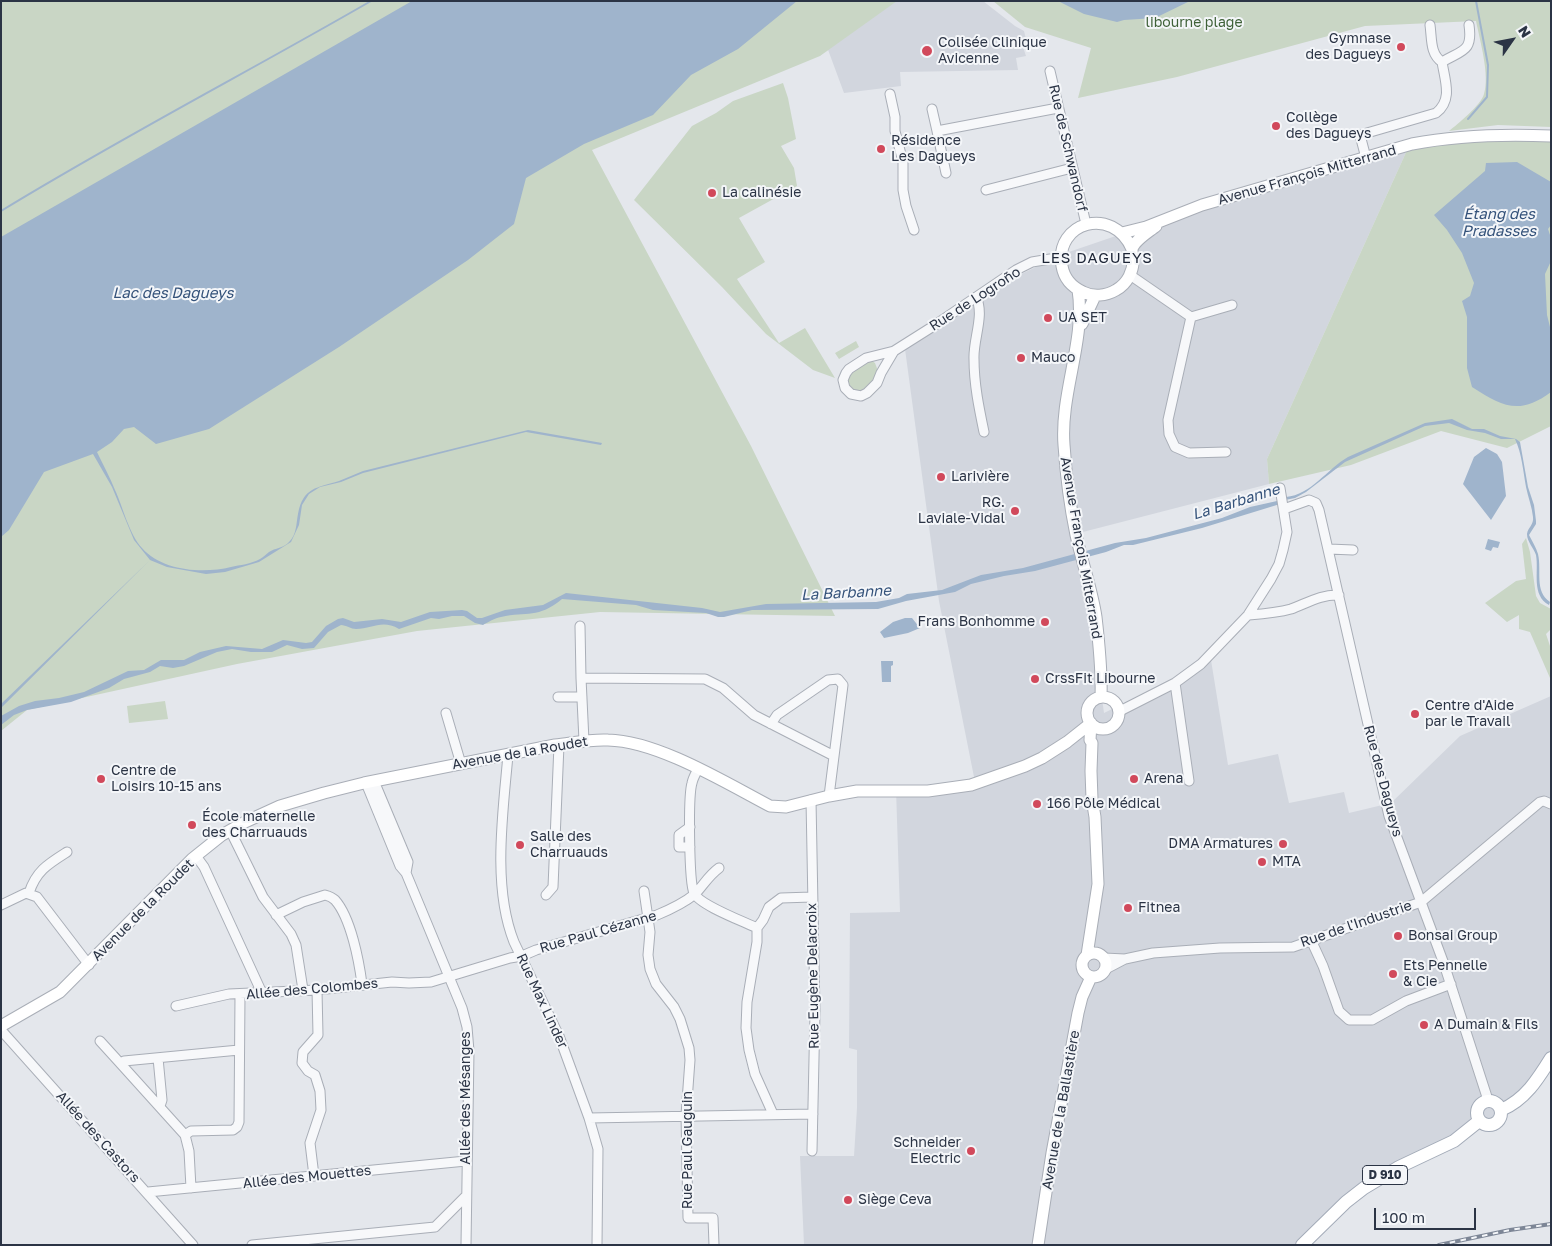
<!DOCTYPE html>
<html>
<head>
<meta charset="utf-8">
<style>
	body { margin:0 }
	#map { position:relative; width:1552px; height:1246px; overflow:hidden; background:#e4e7ec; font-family:"Golos Text",sans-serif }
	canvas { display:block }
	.frame { position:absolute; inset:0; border:2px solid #2b3445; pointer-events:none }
	.north { position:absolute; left:1487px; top:15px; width:50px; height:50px; -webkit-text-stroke:4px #f4f6f9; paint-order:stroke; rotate:57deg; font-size:14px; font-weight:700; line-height:20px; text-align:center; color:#2b3445 }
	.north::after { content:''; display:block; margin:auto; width:18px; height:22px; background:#2b3445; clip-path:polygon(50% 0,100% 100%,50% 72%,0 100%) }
	.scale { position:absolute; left:1374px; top:1208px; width:102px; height:22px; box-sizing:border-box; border:2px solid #2b3445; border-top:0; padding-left:6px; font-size:15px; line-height:18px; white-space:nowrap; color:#2b3445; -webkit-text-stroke:4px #f4f6f9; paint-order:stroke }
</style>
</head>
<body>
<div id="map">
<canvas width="1552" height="1246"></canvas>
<div class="frame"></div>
<div class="north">N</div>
<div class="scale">100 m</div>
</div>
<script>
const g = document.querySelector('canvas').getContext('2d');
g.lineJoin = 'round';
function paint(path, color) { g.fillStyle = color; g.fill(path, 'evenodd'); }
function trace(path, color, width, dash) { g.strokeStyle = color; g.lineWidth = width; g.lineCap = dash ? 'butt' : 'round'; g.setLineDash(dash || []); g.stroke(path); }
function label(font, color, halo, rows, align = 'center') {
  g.font = font + ' "Golos Text",sans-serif'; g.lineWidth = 4; g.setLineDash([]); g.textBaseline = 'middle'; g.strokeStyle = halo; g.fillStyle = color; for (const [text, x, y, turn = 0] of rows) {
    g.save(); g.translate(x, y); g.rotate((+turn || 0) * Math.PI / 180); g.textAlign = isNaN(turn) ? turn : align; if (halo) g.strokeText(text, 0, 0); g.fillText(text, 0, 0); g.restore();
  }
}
const built = new Path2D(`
	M 891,1 L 983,1 L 1015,26 L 1024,31 L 1028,47 L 1023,47 L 1026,56 L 1016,58 L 1018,70 L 900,72 L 901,86 L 844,93 L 827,47 Z
	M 1408,148 L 1267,459 L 1269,484 L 1079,533 L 1104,713 L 1211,660 L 1228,765 L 1278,754 L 1289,803 L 1344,792 L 1349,813 L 1391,803 L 1460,736 L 1551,696 L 1551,1058 L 1525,1095 L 1492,1118 L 1436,1150 L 1365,1187 L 1299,1245 L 804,1245 L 800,1156 L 854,1156 L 857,1108 L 857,1050 L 849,1048 L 850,913 L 900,912 L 896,789 L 975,782 L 939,601 L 905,349 L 984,292 L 1063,254 L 1274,182 Z`);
const green = new Path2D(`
	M 1,1 L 897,1 L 820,56 L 592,150 L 751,446 L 835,616 L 600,612 L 417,631 L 237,664 L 27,710 L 1,731 Z
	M 993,1 L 1551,1 L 1551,127 L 1498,125 L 1449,131 C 1458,124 1481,105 1484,94 C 1490,75 1480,41 1476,21 L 1365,26 L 1177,77 L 1078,98 L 1091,48 L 1025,27 Z
	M 783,83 L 788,98 L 796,139 L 781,146 L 794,168 L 797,186 L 739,218 L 765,262 L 737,279 L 779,343 L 805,328 L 835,378 L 813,370 L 766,334 L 722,287 L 634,200 L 692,126 L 716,113 L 733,101 Z
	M 1446,138 L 1551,141 L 1551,426 L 1507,448 L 1441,431 L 1351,465 L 1269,484 L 1267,459 L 1408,148 Z
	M 856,341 L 859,347 L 839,359 L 835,353 Z
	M 871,360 L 875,363 L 878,371 L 868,388 L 859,392 L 847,387 L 847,375 Z
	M 1526,538 L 1530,552 L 1536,596 L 1540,603 L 1551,609 L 1551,629 L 1546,634 L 1551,649 L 1550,678 L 1530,632 L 1519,629 L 1519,615 L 1507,622 L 1485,603 L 1516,581 L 1526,579 L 1522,544 Z
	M 165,701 L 168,719 L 129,723 L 127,706 Z`);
const water = new Path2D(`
	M 412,1 L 797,1 L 738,49 L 691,75 L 653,115 L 584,144 L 526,178 L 514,224 L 468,260 L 339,347 L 209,429 L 156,444 L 134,427 L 124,429 L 112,442 L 97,452 C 103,465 110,477 115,490 C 123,507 129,534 142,548 C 162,571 203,574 231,567 C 240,565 251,564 260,559 C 264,557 266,554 269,552 C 275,548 284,548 289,542 C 297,534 296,524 298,514 C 303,487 317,488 339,481 C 347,478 355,474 363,471 L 528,430 L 602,443 L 601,445 L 526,432 L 363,473 L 341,482 L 320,487 L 309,494 L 302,505 L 299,525 L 291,542 L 259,562 L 225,572 L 206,574 L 167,567 L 150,560 L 1,708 L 1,704 L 150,560 L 134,540 L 112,487 L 93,454 L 44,472 L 9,530 L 1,537 L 1,237 Z
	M 1058,1 L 1190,1 L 1155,18 L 1124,20 L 1117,22 L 1084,14 Z
	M 1517,162 L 1551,182 L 1551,225 L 1548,229 L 1551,238 L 1551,261 L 1545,274 L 1547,315 L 1551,331 L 1551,392 C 1519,416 1502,406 1472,387 L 1467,368 L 1467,317 L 1462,301 L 1470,296 L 1474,283 L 1462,253 L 1447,230 L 1434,215 L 1485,171 L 1486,163 Z
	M 1452,419 L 1472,429 L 1484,429 L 1500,436 L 1516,439 L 1520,442 L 1528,487 L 1534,505 L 1536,521 L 1536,524 L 1529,535 C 1532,541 1536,547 1538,554 C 1542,571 1534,591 1550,602 L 1549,605 C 1531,595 1539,572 1536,555 C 1534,548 1527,542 1527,534 C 1528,527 1534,525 1533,517 C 1532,507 1528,497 1526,487 C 1523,471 1522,454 1515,439 L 1501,439 L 1485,433 L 1467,430 L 1449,423 L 1425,426 L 1345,462 L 1306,492 L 1295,498 L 1285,500 L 1286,497 C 1311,495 1327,469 1348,457 L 1425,423 Z
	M 1486,448 L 1497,454 L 1502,462 L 1506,496 L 1491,520 L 1463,484 L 1474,457 Z
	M 1277,501 L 1280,502 L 1280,504 L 1202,528 L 1133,545 L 1124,545 L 1106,552 L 1035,571 L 1004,576 L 971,584 L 955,592 L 906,601 L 878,609 L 752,610 L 724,617 L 718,617 L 706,613 L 653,610 L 636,605 L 562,599 C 538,619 527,611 501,617 C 495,618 488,622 483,625 L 475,623 L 464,616 L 452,616 L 439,619 L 431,618 L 399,629 C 382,619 372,629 356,629 C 351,629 346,625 341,625 L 328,632 L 314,648 L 302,649 L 287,645 L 272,652 L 251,652 L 232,649 L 217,652 L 184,666 L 173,668 L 160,666 L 150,672 L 124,679 L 109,688 L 71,702 L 27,710 L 14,715 L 1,725 L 1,716 L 19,706 L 35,701 L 59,698 L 84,692 L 128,671 L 144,670 L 161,660 L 184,660 L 200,652 L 226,646 L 262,649 L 283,640 L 306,643 L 312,642 L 326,626 L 338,619 L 343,618 L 354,622 L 382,619 L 401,622 L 430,612 L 462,610 L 467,611 L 477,618 L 482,618 L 505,610 L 543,605 L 566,593 L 702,608 L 720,612 L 766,604 L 876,602 L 899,598 L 907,594 L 942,590 L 981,575 L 1023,568 L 1115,543 L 1146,538 L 1222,518 L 1250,507 Z
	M 1488,539 L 1500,542 L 1498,548 L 1493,547 L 1491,551 L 1485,549 Z
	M 905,618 L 912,618 L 920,628 L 908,633 L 884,638 L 880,632 L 893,622 Z
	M 881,661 L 893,661 L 893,665 L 891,666 L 891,682 L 882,682 Z`);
const stream = new Path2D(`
	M 1468,119 L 1487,97 L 1488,65 L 1476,1
	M 1,211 C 122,137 248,72 371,1`);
const street = new Path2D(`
	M 1430,25 C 1432,39 1430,54 1442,62
	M 1050,71 L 1086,224
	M 890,94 L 895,117 L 895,131 L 903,162 L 903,190 L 906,206 L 914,230
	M 932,109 L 937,131
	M 1366,158 L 1360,135 L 1436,113 C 1453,100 1445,81 1442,62 C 1462,50 1473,52 1469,25
	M 946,173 L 937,131 L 1058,108
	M 986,190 L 1072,168
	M 1130,275 L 1191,317 L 1168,420 L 1169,434 L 1175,447 L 1189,453 L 1226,452
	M 976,297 C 985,315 973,339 974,359 C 974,384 979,408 984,432
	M 1191,317 L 1232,305
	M 894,351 L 881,373 L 877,383 L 867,393 L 861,396 L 851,394 L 845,388 L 843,380 L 846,373 L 849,369 L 866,358 L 894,351 L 932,327 L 1016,270 L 1032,262 L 1050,259 L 1061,260
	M 1284,509 L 1309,500 L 1316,503 L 1319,510 L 1389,816 L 1444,964 L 1488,1100
	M 1329,549 L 1353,550
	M 1248,615 C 1262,614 1277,613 1291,609 C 1307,603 1322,594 1339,595
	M 580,626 L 581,678
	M 1175,683 L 1189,781
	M 558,697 L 582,697
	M 1120,711 L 1175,683 L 1201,664 L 1248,615 L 1271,579 L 1279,564 L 1283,550 L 1287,532 L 1280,488
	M 446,713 L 461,764
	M 771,724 L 777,715 L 828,680 L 838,679 L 843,685 L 829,796
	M 584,741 L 581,678 L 705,679 L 723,688 L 754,715 L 834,756
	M 508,755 C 503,812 492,887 514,942 L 559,1036 L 589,1118 L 598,1149 L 597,1245
	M 698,769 C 696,773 693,778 692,783 C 688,796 689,883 694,893 C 699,905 745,922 757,928
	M 374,781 L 408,862 L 406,873
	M 366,783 L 400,866 L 406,873 L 462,1008 L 467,1027 L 469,1051 L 466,1245
	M 811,800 L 815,1012 L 812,1151
	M 690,827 L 679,835 L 679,847 L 690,847
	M 230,830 L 263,897 L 291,934 L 296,945 L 303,990
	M 196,856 L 204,867 L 262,993
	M 644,891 L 650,932 L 648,955 L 650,969 L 656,984 L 674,1007 L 680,1019 L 689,1048 L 690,1060 L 686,1115 L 688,1218 L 713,1218 L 714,1245
	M 29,893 C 36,871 48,864 67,852
	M 546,895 L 553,887 L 559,745
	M 1,905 L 26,893 L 37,897 L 89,965
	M 276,915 L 303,902 L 325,895 C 329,896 332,897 335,900 C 351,918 359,961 362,984
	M 1311,940 L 1323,966 L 1339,1011 L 1349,1020 L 1372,1020 L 1406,1001 L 1451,984
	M 1104,958 L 1125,959
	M 1106,969 L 1125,959 L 1153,953 L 1220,948 L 1293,947 L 1421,902 L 1540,802 L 1544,801 L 1551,804
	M 176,1006 L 229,994 L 317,990 L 392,982 L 409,983 L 431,982 L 510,958 L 522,956 L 536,950 L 657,915 C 669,910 684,903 695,894 C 703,886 708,876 719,868
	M 1,1030 L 193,1245
	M 100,1041 L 120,1063 L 124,1061 L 239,1050
	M 158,1058 L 162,1100 L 160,1106
	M 120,1063 L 185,1135 L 189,1151 L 191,1188
	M 773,1114 L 755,1074 L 749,1050 L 746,1028 L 747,1002 L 757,942 L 757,928 L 763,920 L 769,907 L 781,898 L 812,897
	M 589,1118 L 813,1114
	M 185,1135 L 191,1131 L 233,1130 L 237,1127 L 239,1122 L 240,995
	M 314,1176 L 310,1143 L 321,1110 L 320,1091 L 315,1075 L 308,1071 L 302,1063 L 303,1052 L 318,1035 L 317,990
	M 148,1192 L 466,1161
	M 252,1245 L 435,1227 L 466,1196`);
const secondary = new Path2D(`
	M 1122,233 L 1146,227 L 1202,205 L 1412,144 C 1459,135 1504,134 1551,136
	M 1132,249 C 1113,205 1054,222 1062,266 C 1064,278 1072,287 1083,292 C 1093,297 1106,296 1116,290 C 1127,284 1134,271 1133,258 C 1133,256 1132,253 1132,250 C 1133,241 1149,232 1156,226
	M 1078,290 C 1086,340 1060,393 1064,445 C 1066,475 1070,506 1076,535 C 1082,562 1092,590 1096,617 C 1099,643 1102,671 1101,697
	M 1082,324 L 1095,296
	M1087 713a16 16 0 1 1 32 0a16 16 0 1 1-32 0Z
	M1082 965a12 12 0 1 1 24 0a12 12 0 1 1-24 0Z
	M 1087,955 L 1098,884 L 1095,817 L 1092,799 L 1091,771 L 1092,743 L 1090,740 L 1091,723
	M 1,1026 L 60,992 L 192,859 L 222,835 L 245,822 L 280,806 L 324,793 L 364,783 L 555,745 C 573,743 590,739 608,740 C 658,741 726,783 770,806 L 786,807 L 829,796 L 857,791 L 928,791 L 971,785 L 1025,766 L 1042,758 L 1067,742 L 1091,723
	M 1038,1245 L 1052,1153 L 1078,1013 L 1082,997 L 1091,977`);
const primary = new Path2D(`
	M1477 1113a12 12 0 1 1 24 0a12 12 0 1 1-24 0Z
	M 1501,1110 C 1525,1100 1538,1079 1551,1058
	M 1302,1245 L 1346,1202 L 1364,1188 L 1399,1167 L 1454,1141 L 1479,1121`);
const rail = new Path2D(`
	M 1439,1245 L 1510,1230 L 1551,1224`);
const markers = [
	[1401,47,5,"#d1495b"],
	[927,51,6,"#d1495b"],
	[1276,126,5,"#d1495b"],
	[881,149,5,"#d1495b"],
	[712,193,5,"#d1495b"],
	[1048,318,5,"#d1495b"],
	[1021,358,5,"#d1495b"],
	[941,477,5,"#d1495b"],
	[1015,511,5,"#d1495b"],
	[1045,622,5,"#d1495b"],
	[1035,679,5,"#d1495b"],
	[1415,714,5,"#d1495b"],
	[101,779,5,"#d1495b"],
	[1134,779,5,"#d1495b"],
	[1037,804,5,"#d1495b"],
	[192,825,5,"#d1495b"],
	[1283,844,5,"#d1495b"],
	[520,845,5,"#d1495b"],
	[1262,862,5,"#d1495b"],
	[1128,908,5,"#d1495b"],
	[1398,936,5,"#d1495b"],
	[1393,974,5,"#d1495b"],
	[1424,1025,5,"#d1495b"],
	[971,1151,5,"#d1495b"],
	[848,1200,5,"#d1495b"]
];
const shields = [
	[1385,1175,45]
];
const shieldNames = [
	["D 910",1385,1175]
];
const parkNames = [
	["libourne plage",1194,23]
];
const poiNames = [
	["Gymnase",1391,39,"right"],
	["des Dagueys",1391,55,"right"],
	["Colisée Clinique",938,43],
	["Avicenne",938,59],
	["Collège",1286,118],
	["des Dagueys",1286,134],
	["Résidence",891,141],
	["Les Dagueys",891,157],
	["La calinésie",722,193],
	["UA SET",1058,318],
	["Mauco",1031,358],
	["Larivière",951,477],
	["RG.",1005,503,"right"],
	["Laviale-Vidal",1005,519,"right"],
	["Frans Bonhomme",1035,622,"right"],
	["CrssFit Libourne",1045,679],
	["Centre d'Aide",1425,706],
	["par le Travail",1425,722],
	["Centre de",111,771],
	["Loisirs 10-15 ans",111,787],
	["Arena",1144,779],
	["166 Pôle Médical",1047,804],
	["École maternelle",202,817],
	["des Charruauds",202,833],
	["Salle des",530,837],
	["Charruauds",530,853],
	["DMA Armatures",1273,844,"right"],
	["MTA",1272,862],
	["Fitnea",1138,908],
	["Bonsai Group",1408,936],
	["Ets Pennelle",1403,966],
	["& Cie",1403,982],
	["A Dumain & Fils",1434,1025],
	["Schneider",961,1143,"right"],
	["Electric",961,1159,"right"],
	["Siège Ceva",858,1200]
];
const streetNames = [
	["Rue de Schwandorf",1068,148,77],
	["Avenue François Mitterrand",1307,175,-16],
	["Rue de Logroño",975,299,-33],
	["Avenue François Mitterrand",1081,548,80],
	["Avenue de la Roudet",520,753,-10],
	["Rue des Dagueys",1383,781,75],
	["Avenue de la Roudet",143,910,-45],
	["Rue de l'Industrie",1356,924,-19],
	["Rue Paul Cézanne",598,932,-16],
	["Rue Eugène Delacroix",813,976,-91],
	["Allée des Colombes",312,989,-5],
	["Rue Max Linder",542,1001,65],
	["Allée des Mésanges",466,1098,-90],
	["Avenue de la Ballastière",1061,1110,-80],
	["Allée des Castors",98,1137,48],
	["Rue Paul Gauguin",688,1150,-90],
	["Allée des Mouettes",307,1177,-6]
];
const waterNames = [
	["Étang des",1499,214],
	["Pradasses",1499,231],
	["Lac des Dagueys",173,293],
	["La Barbanne",1236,502,-17],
	["La Barbanne",846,593,-3]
];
const neighbourhoodNames = [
	["LES DAGUEYS",1097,258]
];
paint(built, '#d2d6de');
paint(green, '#c9d6c5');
paint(water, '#9fb4cc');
trace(stream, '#9fb4cc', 2);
trace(street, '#a9aeb7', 11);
trace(secondary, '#a9aeb7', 13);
trace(primary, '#a3abb8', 14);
trace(street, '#f7f8fa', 9);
trace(secondary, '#fff', 11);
trace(primary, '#fff', 12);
trace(rail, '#7d8696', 4);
trace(rail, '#f4f6f9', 2, [5.5]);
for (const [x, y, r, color] of markers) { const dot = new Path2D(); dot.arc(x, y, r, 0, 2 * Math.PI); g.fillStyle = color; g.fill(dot); trace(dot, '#f4f6f9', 2); }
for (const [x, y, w] of shields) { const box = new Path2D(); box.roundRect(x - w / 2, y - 9.5, w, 19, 4); g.fillStyle = '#f4f6f9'; g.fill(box); trace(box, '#2b3445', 1); }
label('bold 12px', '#2b3445', null, shieldNames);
label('14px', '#3f6138', '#f4f6f9', parkNames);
label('14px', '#2b3445', '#f4f6f9', poiNames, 'left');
label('14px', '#2b3445', '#f4f6f9', streetNames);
label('italic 15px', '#34527a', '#f4f6f9', waterNames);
g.letterSpacing = '1px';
label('15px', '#1d2536', '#f4f6f9', neighbourhoodNames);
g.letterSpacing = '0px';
</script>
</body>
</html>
